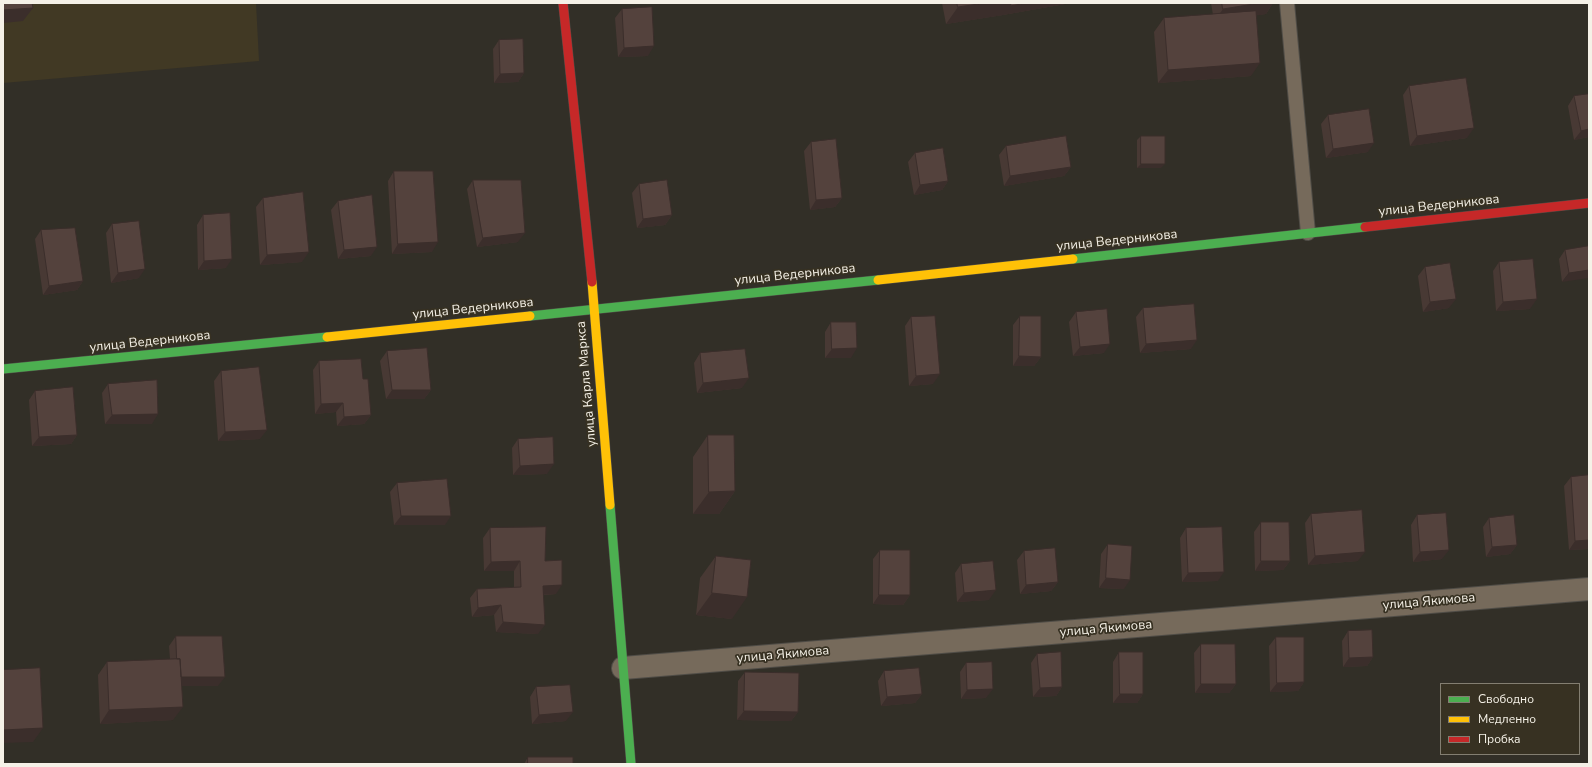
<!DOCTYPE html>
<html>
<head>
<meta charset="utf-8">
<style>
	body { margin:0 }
	#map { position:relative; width:1592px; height:767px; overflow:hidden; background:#322f27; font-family:"Nunito Sans",sans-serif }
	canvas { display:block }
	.frame { position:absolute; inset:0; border:4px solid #f5f1e7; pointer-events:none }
	.legend { position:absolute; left:1440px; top:683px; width:140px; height:72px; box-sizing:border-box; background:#373122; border:1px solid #837e71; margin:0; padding:5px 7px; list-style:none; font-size:12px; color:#f5f1e7 }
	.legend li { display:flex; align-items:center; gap:8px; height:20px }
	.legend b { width:20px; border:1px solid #837e71 }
</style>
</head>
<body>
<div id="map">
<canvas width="1592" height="767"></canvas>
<div class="frame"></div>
<ul class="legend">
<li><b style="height:5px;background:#4caf50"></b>Свободно</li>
<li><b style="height:5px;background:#ffc107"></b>Медленно</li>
<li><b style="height:5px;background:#c62828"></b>Пробка</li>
</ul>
</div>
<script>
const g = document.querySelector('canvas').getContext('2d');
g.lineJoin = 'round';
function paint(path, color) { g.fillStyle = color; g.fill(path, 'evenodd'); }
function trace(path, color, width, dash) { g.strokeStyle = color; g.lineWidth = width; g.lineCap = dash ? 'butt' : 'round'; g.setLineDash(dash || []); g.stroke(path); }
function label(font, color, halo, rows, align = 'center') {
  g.font = font + ' "Nunito Sans",sans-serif'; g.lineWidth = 3.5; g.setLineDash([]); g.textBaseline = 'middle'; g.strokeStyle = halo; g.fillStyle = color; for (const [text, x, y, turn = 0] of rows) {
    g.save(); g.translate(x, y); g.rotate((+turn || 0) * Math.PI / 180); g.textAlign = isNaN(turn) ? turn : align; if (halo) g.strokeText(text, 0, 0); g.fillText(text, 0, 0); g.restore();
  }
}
const built = new Path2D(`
	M 3,3 L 256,3 L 259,61 L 3,83 Z`);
const lane = new Path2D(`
	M 1287,3 L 1308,233`);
const street = new Path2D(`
	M 623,668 L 1589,589`);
const fast = new Path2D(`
	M 1073,259 L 1365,227
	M 530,316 L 878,280
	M 3,369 L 327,337
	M 610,505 L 631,764`);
const slow = new Path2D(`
	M 878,280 L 1073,259
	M 592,282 L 610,505
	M 327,337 L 530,316`);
const jam = new Path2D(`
	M 563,3 L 592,282
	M 1365,227 L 1589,203`);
const wall = new Path2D(`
	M 942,3 L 1071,3 L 1003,15 L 946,24 Z
	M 1211,3 L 1273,3 L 1266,14 L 1257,15 L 1251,76 L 1158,83 L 1154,32 L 1164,18 L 1213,15 Z
	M 622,9 L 648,56 L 618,57 L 615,18 Z
	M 499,40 L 524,73 L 518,82 L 494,83 L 493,49 Z
	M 1409,86 L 1467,138 L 1410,146 L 1403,95 Z
	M 1589,94 L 1589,137 L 1574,140 L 1568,106 L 1574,96 Z
	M 1328,115 L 1368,152 L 1326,158 L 1321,124 Z
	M 1141,136 L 1161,168 L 1137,168 L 1137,140 Z
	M 811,142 L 842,198 L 835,207 L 810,210 L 804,151 Z
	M 1006,146 L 1071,167 L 1064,176 L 1004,186 L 999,155 Z
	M 915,153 L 948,181 L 942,190 L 914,195 L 908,162 Z
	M 394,171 L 432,252 L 392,254 L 388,181 Z
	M 473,180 L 518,242 L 477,247 L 467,189 Z
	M 639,184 L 672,215 L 665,225 L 637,228 L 632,193 Z
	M 263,198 L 302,262 L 260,265 L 256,207 Z
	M 338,201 L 371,256 L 338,259 L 331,210 Z
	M 203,215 L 226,268 L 198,270 L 197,225 Z
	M 112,224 L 139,278 L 111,283 L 106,233 Z
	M 41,230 L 83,281 L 77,290 L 43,295 L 35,239 Z
	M 1589,246 L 1562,282 L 1559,259 L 1565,250 Z
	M 1499,262 L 1530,309 L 1496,311 L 1493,271 Z
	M 1425,267 L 1449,308 L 1423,312 L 1418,276 Z
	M 1143,308 L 1191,349 L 1140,353 L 1136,317 Z
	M 1076,312 L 1104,353 L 1073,356 L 1069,322 Z
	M 1020,316 L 1041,357 L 1034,366 L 1013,366 L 1013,325 Z
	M 911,317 L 933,384 L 909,386 L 905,326 Z
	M 831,322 L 851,358 L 825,358 L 825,332 Z
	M 387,351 L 431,390 L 424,399 L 386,399 L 380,361 Z
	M 700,353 L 742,388 L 697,393 L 694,363 Z
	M 319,361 L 363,379 L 371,415 L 364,424 L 337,426 L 336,412 L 315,414 L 313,370 Z
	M 221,371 L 260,439 L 218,441 L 214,381 Z
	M 108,384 L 152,424 L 105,424 L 102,393 Z
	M 35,391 L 77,435 L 71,444 L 32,446 L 29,400 Z
	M 708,435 L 735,491 L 719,514 L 693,514 L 693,457 Z
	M 518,439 L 547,474 L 513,475 L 512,448 Z
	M 1589,475 L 1589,549 L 1569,550 L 1564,486 L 1571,477 Z
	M 397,483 L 445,525 L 394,525 L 390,492 Z
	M 1311,514 L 1358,561 L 1308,565 L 1305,523 Z
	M 1417,515 L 1442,559 L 1413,562 L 1411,525 Z
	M 1489,518 L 1517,545 L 1510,554 L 1486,557 L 1483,527 Z
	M 1261,522 L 1290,561 L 1283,570 L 1255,571 L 1254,532 Z
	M 490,528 L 545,561 L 556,594 L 544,595 L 538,634 L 496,632 L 494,615 L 472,617 L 470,598 L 477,589 L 514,587 L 514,571 L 484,571 L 483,538 Z
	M 1186,528 L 1218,581 L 1182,582 L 1180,538 Z
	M 1108,544 L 1124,589 L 1099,588 L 1101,554 Z
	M 880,550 L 910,595 L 903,605 L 873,604 L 873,559 Z
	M 1024,551 L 1058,582 L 1051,591 L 1020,594 L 1017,560 Z
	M 716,556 L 732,619 L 696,615 L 700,578 Z
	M 961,564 L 989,600 L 957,602 L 955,573 Z
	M 1348,631 L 1373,657 L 1367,666 L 1343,667 L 1342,641 Z
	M 176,636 L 218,686 L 182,686 L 173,720 L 100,724 L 98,675 L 107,662 L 170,659 L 169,646 Z
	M 1276,637 L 1304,682 L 1298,691 L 1270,692 L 1269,646 Z
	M 1201,644 L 1236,684 L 1229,693 L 1195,693 L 1194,653 Z
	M 1119,652 L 1143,694 L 1137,703 L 1113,703 L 1113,662 Z
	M 1037,654 L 1062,687 L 1056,696 L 1033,697 L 1031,663 Z
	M 966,663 L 986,698 L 961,699 L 960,672 Z
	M 884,671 L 922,694 L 915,703 L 881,706 L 878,681 Z
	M 745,672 L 798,712 L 791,721 L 737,720 L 738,681 Z
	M 536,687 L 566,721 L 532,724 L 530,697 Z
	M 528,757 L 573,764 L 524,764 Z`);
const shadedWall = new Path2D(`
	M 985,3 L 1071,3 L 1003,15 L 946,24 L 958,7 Z
	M 1260,3 L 1273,3 L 1266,14 L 1214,22 L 1223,9 Z
	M 33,8 L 23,21 L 3,23 L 3,10 Z
	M 654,46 L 648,56 L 618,57 L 624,48 Z
	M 1260,63 L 1251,76 L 1158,83 L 1168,70 Z
	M 524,73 L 518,82 L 494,83 L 500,74 Z
	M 1474,128 L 1467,138 L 1410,146 L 1417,136 Z
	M 1589,129 L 1589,137 L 1574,140 L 1581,131 Z
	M 1374,143 L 1368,152 L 1326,158 L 1333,149 Z
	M 1141,164 L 1165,164 L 1161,168 L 1137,168 Z
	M 1071,167 L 1064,176 L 1004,186 L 1010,176 Z
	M 948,181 L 942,190 L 914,195 L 920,185 Z
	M 842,198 L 835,207 L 810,210 L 816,200 Z
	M 672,215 L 665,225 L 637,228 L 643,219 Z
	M 525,233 L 518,242 L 477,247 L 483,238 Z
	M 438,242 L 432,252 L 392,254 L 398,244 Z
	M 377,247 L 371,256 L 338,259 L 344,250 Z
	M 309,252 L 302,262 L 260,265 L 267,255 Z
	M 232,259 L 226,268 L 198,270 L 204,261 Z
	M 145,269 L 139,278 L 111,283 L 118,273 Z
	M 1589,270 L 1589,278 L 1562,282 L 1569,273 Z
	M 83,281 L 77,290 L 43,295 L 49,286 Z
	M 1456,299 L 1449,308 L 1423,312 L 1430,302 Z
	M 1537,299 L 1530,309 L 1496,311 L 1503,302 Z
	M 1197,340 L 1191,349 L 1140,353 L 1146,344 Z
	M 1110,344 L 1104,353 L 1073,356 L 1080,347 Z
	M 857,348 L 851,358 L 825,358 L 832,349 Z
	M 1019,356 L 1041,357 L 1034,366 L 1013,366 Z
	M 940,374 L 933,384 L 909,386 L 916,376 Z
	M 749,378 L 742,388 L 697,393 L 703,383 Z
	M 392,390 L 431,390 L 424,399 L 386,399 Z
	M 343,403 L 336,412 L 315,414 L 321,404 Z
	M 158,414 L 152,424 L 105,424 L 112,415 Z
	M 371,415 L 364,424 L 337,426 L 344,417 Z
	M 267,430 L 260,439 L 218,441 L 225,432 Z
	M 77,435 L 71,444 L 32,446 L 39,437 Z
	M 554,464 L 547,474 L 513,475 L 520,466 Z
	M 735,491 L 719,514 L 693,514 L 709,492 Z
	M 401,516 L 451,516 L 445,525 L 394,525 Z
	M 1589,540 L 1589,549 L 1569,550 L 1575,541 Z
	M 1517,545 L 1510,554 L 1486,557 L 1492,547 Z
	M 1449,550 L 1442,559 L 1413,562 L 1420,552 Z
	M 1365,552 L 1358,561 L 1308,565 L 1315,556 Z
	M 520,561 L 514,571 L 484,571 L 491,562 Z
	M 1261,561 L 1290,561 L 1283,570 L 1255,571 Z
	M 1224,572 L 1218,581 L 1182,582 L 1188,573 Z
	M 1106,578 L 1130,580 L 1124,589 L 1099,588 Z
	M 1058,582 L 1051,591 L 1020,594 L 1026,585 Z
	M 562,585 L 556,594 L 537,595 L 543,586 Z
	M 996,590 L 989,600 L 957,602 L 964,593 Z
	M 712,593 L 747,597 L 732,619 L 696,615 Z
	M 879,595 L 910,595 L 903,605 L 873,604 Z
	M 501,605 L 494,615 L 472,617 L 478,608 Z
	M 503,622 L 545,625 L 538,634 L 496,632 Z
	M 1373,657 L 1367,666 L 1343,667 L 1349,658 Z
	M 178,677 L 225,677 L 218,686 L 171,686 Z
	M 1304,682 L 1298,691 L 1270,692 L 1277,683 Z
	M 1201,684 L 1236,684 L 1229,693 L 1195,693 Z
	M 1062,687 L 1056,696 L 1033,697 L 1040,688 Z
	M 993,689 L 986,698 L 961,699 L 967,690 Z
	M 922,694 L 915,703 L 881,706 L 887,697 Z
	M 1120,694 L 1143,694 L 1137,703 L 1113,703 Z
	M 183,707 L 173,720 L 100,724 L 109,710 Z
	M 744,711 L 798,712 L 791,721 L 737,720 Z
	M 573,712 L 566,721 L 532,724 L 539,715 Z
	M 43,728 L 33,742 L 3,743 L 3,730 Z`);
const building = new Path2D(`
	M 3,3 L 32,3 L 33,8 L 3,10 Z
	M 957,3 L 985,3 L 958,7 Z
	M 1012,3 L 1027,3 L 1010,6 Z
	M 1222,3 L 1260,3 L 1223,9 Z
	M 652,7 L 654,46 L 624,48 L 622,9 Z
	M 1256,11 L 1260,63 L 1168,70 L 1164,18 Z
	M 523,39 L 524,73 L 500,74 L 499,40 Z
	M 1466,78 L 1474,128 L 1417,136 L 1409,86 Z
	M 1589,94 L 1589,129 L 1581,131 L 1574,96 Z
	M 1369,109 L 1374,143 L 1333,149 L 1328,115 Z
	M 1066,136 L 1071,167 L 1010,176 L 1006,146 Z
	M 1141,136 L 1165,136 L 1165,164 L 1141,164 Z
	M 836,139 L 842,198 L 816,200 L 811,142 Z
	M 943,148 L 948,181 L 920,185 L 915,153 Z
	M 394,171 L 433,171 L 438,242 L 398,244 Z
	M 473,180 L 521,180 L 525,233 L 483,238 Z
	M 667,180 L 672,215 L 643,219 L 639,184 Z
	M 303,192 L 309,252 L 267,255 L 263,198 Z
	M 372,195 L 377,247 L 344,250 L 338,201 Z
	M 230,213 L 232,259 L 204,261 L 203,215 Z
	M 139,221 L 145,269 L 118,273 L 112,224 Z
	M 75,228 L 83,281 L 49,286 L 41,230 Z
	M 1589,246 L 1589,270 L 1569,273 L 1565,250 Z
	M 1533,259 L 1537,299 L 1503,302 L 1499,262 Z
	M 1450,263 L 1456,299 L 1430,302 L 1425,267 Z
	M 1194,304 L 1197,340 L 1146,344 L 1143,308 Z
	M 1107,309 L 1110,344 L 1080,347 L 1076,312 Z
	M 935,316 L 940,374 L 916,376 L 911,317 Z
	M 1020,316 L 1041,316 L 1041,357 L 1019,356 Z
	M 831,322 L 856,322 L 857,348 L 832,349 Z
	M 427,348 L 431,390 L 392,390 L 387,351 Z
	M 745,349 L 749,378 L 703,383 L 700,353 Z
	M 361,359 L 363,379 L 368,379 L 371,415 L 344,417 L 343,403 L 321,404 L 319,361 Z
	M 259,367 L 267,430 L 225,432 L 221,371 Z
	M 157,380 L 158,414 L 112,415 L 108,384 Z
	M 73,387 L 77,435 L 39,437 L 35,391 Z
	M 708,435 L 734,435 L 735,491 L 709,492 Z
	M 553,437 L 554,464 L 520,466 L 518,439 Z
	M 1589,475 L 1589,540 L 1575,541 L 1571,477 Z
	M 447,479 L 451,516 L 401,516 L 397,483 Z
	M 1362,510 L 1365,552 L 1315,556 L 1311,514 Z
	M 1446,513 L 1449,550 L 1420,552 L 1417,515 Z
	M 1514,515 L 1517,545 L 1492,547 L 1489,518 Z
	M 1261,522 L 1289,522 L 1290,561 L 1261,561 Z
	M 546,527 L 545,561 L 562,560 L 562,585 L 543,586 L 545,625 L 503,622 L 501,605 L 478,608 L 477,589 L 521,587 L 520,561 L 491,562 L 490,528 Z
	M 1222,527 L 1224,572 L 1188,573 L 1186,528 Z
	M 1108,544 L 1132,546 L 1130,580 L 1106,578 Z
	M 1055,548 L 1058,582 L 1026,585 L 1024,551 Z
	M 880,550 L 910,550 L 910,595 L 879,595 Z
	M 716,556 L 751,560 L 747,597 L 712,593 Z
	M 993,561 L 996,590 L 964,593 L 961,564 Z
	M 1372,630 L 1373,657 L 1349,658 L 1348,631 Z
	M 176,636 L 222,636 L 225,677 L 181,677 L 180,659 L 177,659 Z
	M 1276,637 L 1304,637 L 1304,682 L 1277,683 Z
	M 1201,644 L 1235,644 L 1236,684 L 1201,684 Z
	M 1061,652 L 1062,687 L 1040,688 L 1037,654 Z
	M 1119,652 L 1143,652 L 1143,694 L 1120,694 Z
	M 180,659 L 183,707 L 109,710 L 107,662 Z
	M 992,662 L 993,689 L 967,690 L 966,663 Z
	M 40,668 L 43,728 L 3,730 L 3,670 Z
	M 919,668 L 922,694 L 887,697 L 884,671 Z
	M 745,672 L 799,673 L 798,712 L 744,711 Z
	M 570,685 L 573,712 L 539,715 L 536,687 Z
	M 528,757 L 573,757 L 573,764 L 528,764 Z`);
const streetNames = [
	["улица Ведерникова",1439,206,-6],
	["улица Ведерникова",1117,241,-6],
	["улица Ведерникова",795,275,-6],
	["улица Ведерникова",473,309,-6],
	["улица Ведерникова",150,342,-6],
	["улица Карла Маркса",587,384,-95],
	["улица Якимова",1429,602,-5],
	["улица Якимова",1106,629,-5],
	["улица Якимова",783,655,-5]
];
paint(built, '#413924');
trace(lane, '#504d47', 16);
trace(street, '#504d47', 24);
trace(fast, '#504d47', 10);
trace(slow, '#504d47', 10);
trace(jam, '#504d47', 10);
trace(lane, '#766a5b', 14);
trace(street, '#766a5b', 22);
trace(fast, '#4caf50', 9);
trace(slow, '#ffc107', 9);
trace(jam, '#c62828', 9);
paint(wall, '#483934');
paint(shadedWall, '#3b2e2b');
paint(building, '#54423d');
trace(building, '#3b2e2b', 1);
label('13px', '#f5f1e7', '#373122', streetNames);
</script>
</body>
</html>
